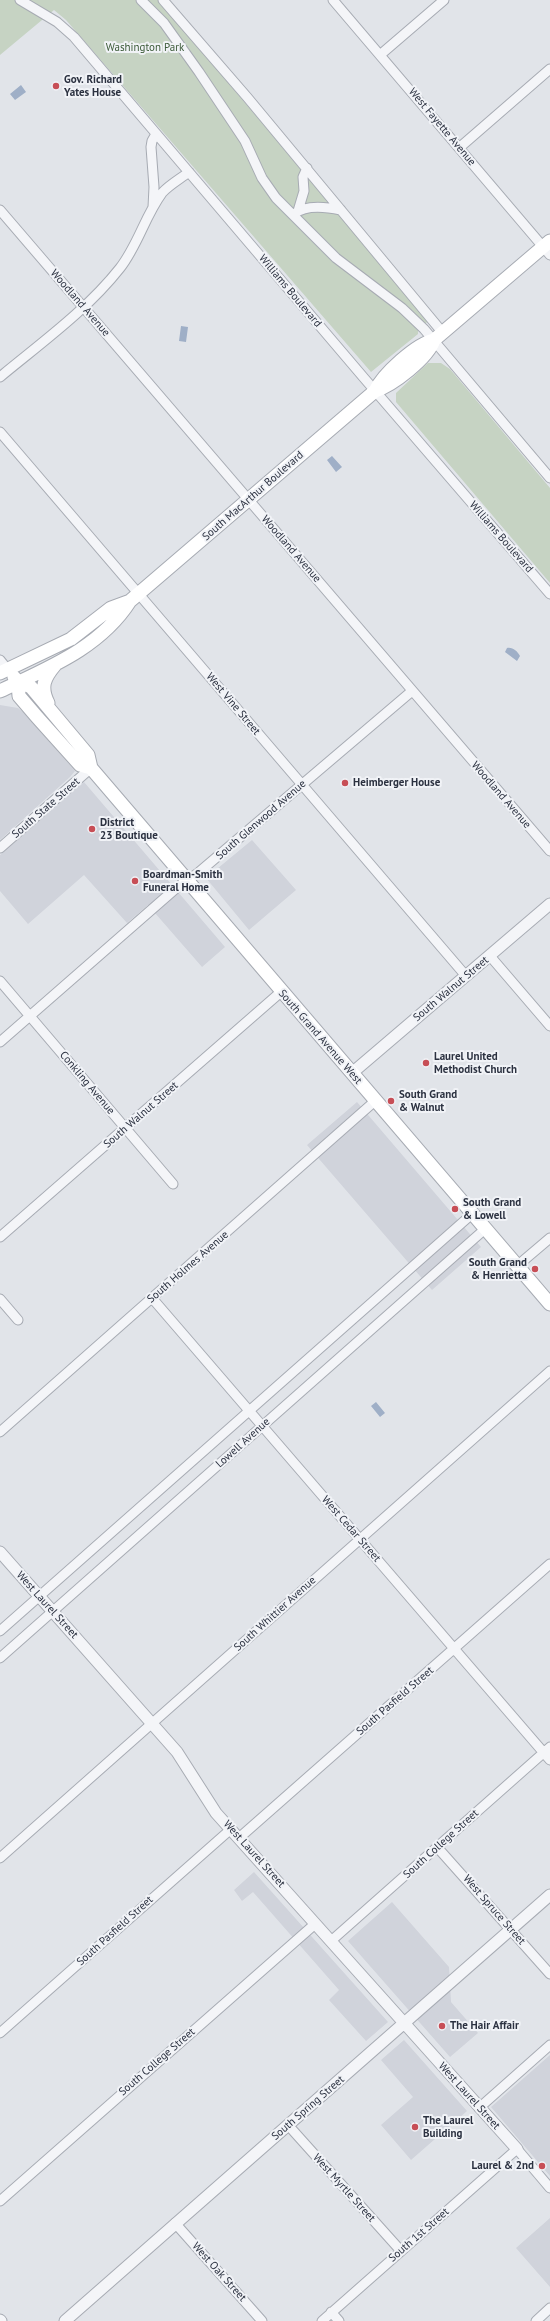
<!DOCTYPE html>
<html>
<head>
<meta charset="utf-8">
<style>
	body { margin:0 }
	canvas { display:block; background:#e1e4e9 }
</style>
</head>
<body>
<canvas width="550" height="2321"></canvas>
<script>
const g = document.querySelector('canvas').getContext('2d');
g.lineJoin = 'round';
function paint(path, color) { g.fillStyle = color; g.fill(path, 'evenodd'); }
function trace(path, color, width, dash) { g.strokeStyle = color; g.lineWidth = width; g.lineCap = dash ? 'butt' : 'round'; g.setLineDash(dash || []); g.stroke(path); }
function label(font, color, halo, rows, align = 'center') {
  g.font = font + ' "PT Sans",sans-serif'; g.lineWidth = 4; g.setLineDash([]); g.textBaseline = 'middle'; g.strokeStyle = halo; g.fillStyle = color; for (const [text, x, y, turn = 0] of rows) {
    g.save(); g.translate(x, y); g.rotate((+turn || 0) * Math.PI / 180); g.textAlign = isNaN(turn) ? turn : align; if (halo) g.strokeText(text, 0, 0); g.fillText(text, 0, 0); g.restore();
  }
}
const built = new Path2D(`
	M 0,705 L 18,708 L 24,713 L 75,771 L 70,777 L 0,840 Z
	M 84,782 L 225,947 L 202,967 L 148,905 L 127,923 L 84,875 L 28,924 L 0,891 L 0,855 Z
	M 252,840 L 296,890 L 249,930 L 206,878 Z
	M 357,1102 L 481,1247 L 432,1290 L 307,1145 Z
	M 254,1872 L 388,2022 L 366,2041 L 329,2000 L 339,1990 L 253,1892 L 242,1901 L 234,1890 Z
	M 392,1902 L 449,1967 L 451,2002 L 478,2033 L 450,2057 L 348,1941 Z
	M 404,2040 L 467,2111 L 411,2160 L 381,2125 L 413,2097 L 381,2060 Z
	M 550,2055 L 550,2176 L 491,2107 Z
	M 550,2218 L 550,2287 L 516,2248 Z`);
const green = new Path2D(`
	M 0,0 L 159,0 L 428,321 L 418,331 L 418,334 L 371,372 L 66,20 L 54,10 L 0,55 Z
	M 428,363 L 441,363 L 450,369 L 550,488 L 550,583 L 396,402 L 396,393 Z`);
const water = new Path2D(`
	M 21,85 L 26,92 L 15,100 L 10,94 Z
	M 181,326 L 188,327 L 186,342 L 179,341 Z
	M 332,456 L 342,467 L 336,472 L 327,460 Z
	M 507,648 C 513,647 517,651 520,656 L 517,661 L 505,652 Z
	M 376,1402 L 385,1413 L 380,1417 L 371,1406 Z`);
const minor = new Path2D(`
	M 20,0 L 57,22 L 74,37 L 364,378 L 550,594
	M 141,0 L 164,23 L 199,72 L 245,141 L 262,178 L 276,198 L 336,258 L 402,308 L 424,329 L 550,478
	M 163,0 L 247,97 L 443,333
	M 333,0 L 550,255
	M 380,55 L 444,0
	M 459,148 L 550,69
	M 153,207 L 154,187 L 151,147 L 152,141 L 156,134
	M 0,210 L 550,851
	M 298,211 L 304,191 L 303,177 L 307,168
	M 294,214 C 306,204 327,207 341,210
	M 0,377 C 41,343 87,310 120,268 C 138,245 145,216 162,193 C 169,185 180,179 189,172
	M 0,432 L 466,976
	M 0,660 L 8,670
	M 0,848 L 91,768
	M 490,956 L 550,1026
	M 0,981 L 173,1184
	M 0,1042 L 174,890 L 198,873 L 412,691
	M 0,1237 L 282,991
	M 517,1266 L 550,1238
	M 152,1298 L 550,1760
	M 0,1299 L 18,1320
	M 0,1432 L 375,1101
	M 0,1631 L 472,1214
	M 0,1658 L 485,1229
	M 239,1838 L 550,1564
	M 437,1847 L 550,1974
	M 0,1858 L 550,1371
	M 331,1941 L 550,1747
	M 0,2033 L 231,1829
	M 479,2108 L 550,2045
	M 288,2125 L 401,2251
	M 0,2201 L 315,1924
	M 175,2223 L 262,2321
	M 331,2312 L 339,2321
	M 322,2321 L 517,2149 L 550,2188
	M 536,2321 L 550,2308`);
const tertiary = new Path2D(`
	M 352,1073 L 550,904
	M 0,1552 L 177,1752 L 216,1813 L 517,2149
	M 0,2320 L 1,2321
	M 65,2321 L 550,1895`);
const secondary = new Path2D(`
	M 375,391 C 383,374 416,344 434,340 L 550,241
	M 0,673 L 71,639 L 111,608 L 130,601 L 375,391 C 393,385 428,358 434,340
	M 14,677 L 18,682 L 19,696 L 37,717 L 80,765 L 91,768
	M 18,682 L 31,687 L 88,755 L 91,768 L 550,1304
	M 0,691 C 48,668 100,648 130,601
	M 48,703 C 40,687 44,678 55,665`);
const markers = [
	[56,86,4,"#c74e56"],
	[345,783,4,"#c74e56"],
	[92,829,4,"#c74e56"],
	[135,881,4,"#c74e56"],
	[426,1063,4,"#c74e56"],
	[391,1101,4,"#c74e56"],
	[455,1209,4,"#c74e56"],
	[535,1269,4,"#c74e56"],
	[442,2026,4,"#c74e56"],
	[415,2127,4,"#c74e56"],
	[542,2166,4,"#c74e56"]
];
const parkNames = [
	["Washington Park",145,48]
];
const poiNames = [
	["Gov. Richard",64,80],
	["Yates House",64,93],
	["Heimberger House",353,783],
	["District",100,823],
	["23 Boutique",100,836],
	["Boardman-Smith",143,875],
	["Funeral Home",143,888],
	["Laurel United",434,1057],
	["Methodist Church",434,1070],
	["South Grand",399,1095],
	["& Walnut",399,1108],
	["South Grand",463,1203],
	["& Lowell",463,1216],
	["South Grand",527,1263,"right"],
	["& Henrietta",527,1276,"right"],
	["The Hair Affair",450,2026],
	["The Laurel",423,2121],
	["Building",423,2134],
	["Laurel & 2nd",534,2166,"right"]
];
const streetNames = [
	["West Fayette Avenue",442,127,50],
	["Williams Boulevard",290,291,50],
	["Woodland Avenue",80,303,49],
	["South MacArthur Boulevard",253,496,-41],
	["Williams Boulevard",501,537,49],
	["Woodland Avenue",291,549,49],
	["West Vine Street",233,704,50],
	["Woodland Avenue",501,795,49],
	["South State Street",46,808,-41],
	["South Glenwood Avenue",261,820,-41],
	["South Walnut Street",451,989,-40],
	["South Grand Avenue West",320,1037,49],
	["Conkling Avenue",87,1083,50],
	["South Walnut Street",141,1115,-41],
	["South Holmes Avenue",188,1267,-41],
	["Lowell Avenue",243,1443,-42],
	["West Cedar Street",351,1529,49],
	["West Laurel Street",47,1605,48],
	["South Whittier Avenue",275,1614,-42],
	["South Pasfield Street",395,1701,-41],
	["South College Street",441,1844,-42],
	["West Laurel Street",254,1854,48],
	["West Spruce Street",494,1910,49],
	["South Pasfield Street",115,1931,-42],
	["South College Street",157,2062,-41],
	["West Laurel Street",469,2096,48],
	["South Spring Street",308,2108,-41],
	["West Myrtle Street",344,2188,48],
	["South 1st Street",419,2235,-41],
	["West Oak Street",219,2272,48]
];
paint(built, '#d0d3db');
paint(green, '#c6d3c3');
paint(water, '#9fafc7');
trace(minor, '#a7abb3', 11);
trace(tertiary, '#a7abb3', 13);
trace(secondary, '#a7abb3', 15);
trace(minor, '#f4f5f8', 9);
trace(tertiary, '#f4f5f8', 11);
trace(secondary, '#fff', 13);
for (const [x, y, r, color] of markers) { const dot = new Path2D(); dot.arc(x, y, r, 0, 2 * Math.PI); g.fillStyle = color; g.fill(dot); trace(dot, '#f1f3f7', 1.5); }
label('11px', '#3c5b39', '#f1f3f7', parkNames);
label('bold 11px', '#2b3140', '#f1f3f7', poiNames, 'left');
label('11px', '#2b3140', '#f1f3f7', streetNames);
</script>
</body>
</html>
